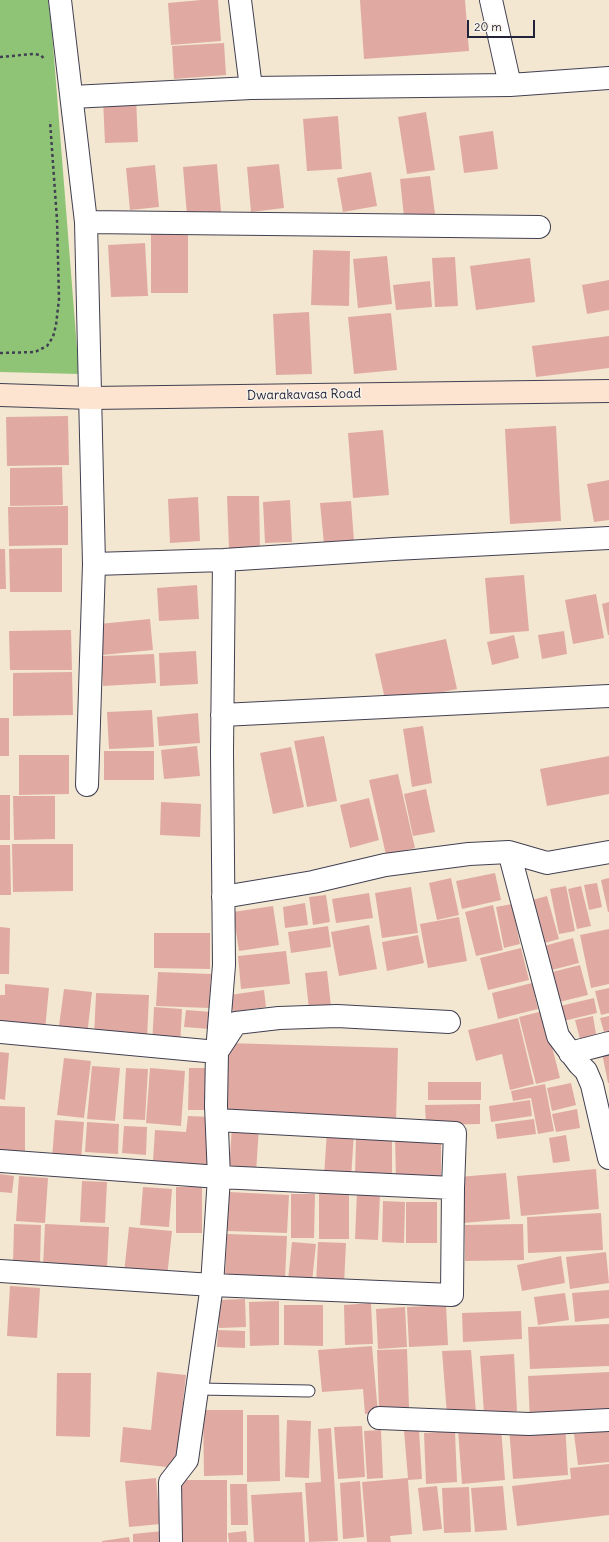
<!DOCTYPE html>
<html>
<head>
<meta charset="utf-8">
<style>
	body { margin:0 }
	#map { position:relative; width:609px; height:1542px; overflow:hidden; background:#f3e7d1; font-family:Delius,sans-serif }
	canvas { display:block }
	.scale { position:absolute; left:467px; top:20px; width:68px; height:18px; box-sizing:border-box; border:2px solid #22223b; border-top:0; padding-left:5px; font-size:12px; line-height:14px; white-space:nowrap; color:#22223b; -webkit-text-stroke:3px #f7f3e8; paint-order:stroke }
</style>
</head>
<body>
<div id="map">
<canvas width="609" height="1542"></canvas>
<div class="scale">20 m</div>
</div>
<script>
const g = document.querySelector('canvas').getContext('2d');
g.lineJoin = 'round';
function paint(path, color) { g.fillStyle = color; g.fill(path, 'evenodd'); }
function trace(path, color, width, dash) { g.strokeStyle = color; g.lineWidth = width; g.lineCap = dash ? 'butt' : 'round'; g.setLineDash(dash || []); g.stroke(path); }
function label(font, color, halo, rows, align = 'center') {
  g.font = font + ' Delius,sans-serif'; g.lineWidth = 3; g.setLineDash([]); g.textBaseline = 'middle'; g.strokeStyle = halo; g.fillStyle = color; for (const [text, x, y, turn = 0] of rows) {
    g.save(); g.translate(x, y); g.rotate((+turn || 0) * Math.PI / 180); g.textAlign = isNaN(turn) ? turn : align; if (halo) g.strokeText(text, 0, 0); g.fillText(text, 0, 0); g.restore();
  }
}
const green = new Path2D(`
	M 0,0 L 48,0 L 52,32 L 79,374 L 0,372 Z`);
const building = new Path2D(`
	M 201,0 L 218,0 L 221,41 L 171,45 L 168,3 Z
	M 360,0 L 465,0 L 469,51 L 364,59 Z
	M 224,43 L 226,75 L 174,79 L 172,46 Z
	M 136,98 L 138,142 L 105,143 L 103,100 Z
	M 426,112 L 435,170 L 407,174 L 398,117 Z
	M 338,116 L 342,169 L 307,171 L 303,119 Z
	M 493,131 L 498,169 L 464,173 L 459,136 Z
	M 217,164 L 221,212 L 187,215 L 183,167 Z
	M 279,164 L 284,208 L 251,212 L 247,167 Z
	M 155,165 L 159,207 L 130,210 L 126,168 Z
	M 371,172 L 377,206 L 343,212 L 337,178 Z
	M 430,176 L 435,214 L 404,217 L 400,179 Z
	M 151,232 L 188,232 L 188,293 L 151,293 Z
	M 145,243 L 148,296 L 111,297 L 108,245 Z
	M 313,250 L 350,251 L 349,306 L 311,305 Z
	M 387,256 L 392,304 L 358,308 L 353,259 Z
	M 455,257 L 458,306 L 435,307 L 432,258 Z
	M 530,258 L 535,302 L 476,310 L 470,266 Z
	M 609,280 L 609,310 L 587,314 L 582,285 Z
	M 430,281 L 432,307 L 396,310 L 393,285 Z
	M 309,312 L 312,374 L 276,375 L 273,314 Z
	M 391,313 L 397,370 L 354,374 L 348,317 Z
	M 609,336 L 609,368 L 536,377 L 532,346 Z
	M 68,416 L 69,465 L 7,466 L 6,417 Z
	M 556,426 L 561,521 L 510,524 L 505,429 Z
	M 383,430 L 389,495 L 353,498 L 348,433 Z
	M 62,467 L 63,505 L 10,506 L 10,468 Z
	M 609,480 L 609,520 L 594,522 L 587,484 Z
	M 227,496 L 259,496 L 260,548 L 229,549 Z
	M 198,497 L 200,541 L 170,543 L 168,499 Z
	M 290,500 L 292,542 L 265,543 L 263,502 Z
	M 351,501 L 354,541 L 324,544 L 320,503 Z
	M 68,506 L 68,545 L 9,546 L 8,507 Z
	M 62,548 L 62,592 L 10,592 L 9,549 Z
	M 0,549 L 5,549 L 6,589 L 0,589 Z
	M 524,575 L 529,631 L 490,634 L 485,578 Z
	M 197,585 L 199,619 L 159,621 L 157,588 Z
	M 596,594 L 604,638 L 573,644 L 565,600 Z
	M 609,602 L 609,635 L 608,635 L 602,604 Z
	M 150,619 L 153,650 L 102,655 L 99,624 Z
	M 71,630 L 72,670 L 10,670 L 9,631 Z
	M 564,631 L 567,654 L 542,659 L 538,635 Z
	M 514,635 L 519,658 L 492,665 L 487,642 Z
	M 446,639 L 457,689 L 386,704 L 375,654 Z
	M 196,651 L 198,684 L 160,686 L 159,653 Z
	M 154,654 L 156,683 L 103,686 L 101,656 Z
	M 72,672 L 73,715 L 13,716 L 13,673 Z
	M 152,710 L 154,747 L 109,749 L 107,712 Z
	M 198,713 L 200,743 L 159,746 L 157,717 Z
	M 0,718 L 9,718 L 9,756 L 0,756 Z
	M 423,726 L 432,783 L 412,787 L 403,729 Z
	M 324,736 L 337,801 L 307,807 L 294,741 Z
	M 197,746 L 200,776 L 164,779 L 161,750 Z
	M 291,747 L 304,807 L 273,814 L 260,753 Z
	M 104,751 L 154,751 L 154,780 L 104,780 Z
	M 19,755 L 69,755 L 69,794 L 19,795 Z
	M 609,756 L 609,794 L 547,806 L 540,769 Z
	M 398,774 L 415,848 L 386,855 L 369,780 Z
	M 426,789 L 435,832 L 413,836 L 404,794 Z
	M 0,795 L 10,795 L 10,840 L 0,840 Z
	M 13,796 L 55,796 L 55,839 L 14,840 Z
	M 369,798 L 379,840 L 350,848 L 340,805 Z
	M 161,802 L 201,804 L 200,837 L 160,835 Z
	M 12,844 L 73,844 L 73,891 L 13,892 Z
	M 0,845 L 10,845 L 11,895 L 0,895 Z
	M 495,873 L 501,900 L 462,909 L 456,881 Z
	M 451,878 L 459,915 L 437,920 L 429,883 Z
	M 609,878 L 609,912 L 608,912 L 601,880 Z
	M 597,883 L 602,907 L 589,910 L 584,885 Z
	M 566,886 L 575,931 L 559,934 L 550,889 Z
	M 581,886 L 591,926 L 577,929 L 568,889 Z
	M 411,887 L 418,933 L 382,938 L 375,893 Z
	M 369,893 L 373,918 L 336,923 L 332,899 Z
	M 326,895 L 330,922 L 313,925 L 309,897 Z
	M 547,896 L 559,939 L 537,945 L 525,902 Z
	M 305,903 L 308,925 L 285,928 L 283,907 Z
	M 512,904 L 520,944 L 504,948 L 496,907 Z
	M 493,905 L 503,950 L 476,956 L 465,912 Z
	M 273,906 L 279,945 L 239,951 L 233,912 Z
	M 459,917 L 467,961 L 428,968 L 420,924 Z
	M 369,925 L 377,969 L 339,976 L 331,932 Z
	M 328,926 L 331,947 L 291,953 L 288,932 Z
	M 0,927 L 10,928 L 9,974 L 0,974 Z
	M 609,929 L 609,984 L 591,988 L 580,935 Z
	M 154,933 L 210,933 L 210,969 L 154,968 Z
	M 418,935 L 424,963 L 387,971 L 382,942 Z
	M 573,938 L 579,963 L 544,972 L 537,948 Z
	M 521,948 L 529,980 L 488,990 L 480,958 Z
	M 286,951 L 290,984 L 241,989 L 238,956 Z
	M 580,965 L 588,995 L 551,1004 L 544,974 Z
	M 327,971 L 331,1006 L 309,1009 L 305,973 Z
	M 158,972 L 211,974 L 209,1008 L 156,1006 Z
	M 532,983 L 538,1009 L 498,1019 L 492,993 Z
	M 5,984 L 49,988 L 45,1030 L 0,1026 L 0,995 L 5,995 Z
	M 609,988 L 609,1013 L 601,1015 L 595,991 Z
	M 64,989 L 92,992 L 87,1036 L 58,1033 Z
	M 264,990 L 266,1007 L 233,1012 L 230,995 Z
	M 96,993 L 149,995 L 147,1039 L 94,1037 Z
	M 594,998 L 597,1013 L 559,1022 L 556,1007 Z
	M 154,1007 L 182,1009 L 180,1047 L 152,1046 Z
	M 186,1010 L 212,1012 L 210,1029 L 184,1027 Z
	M 543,1011 L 560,1078 L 536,1084 L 519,1017 Z
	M 593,1016 L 596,1034 L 580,1039 L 575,1020 Z
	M 609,1016 L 609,1031 L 604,1032 L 600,1018 Z
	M 518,1018 L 534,1084 L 510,1090 L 502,1054 L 476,1061 L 468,1030 Z
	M 226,1043 L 398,1048 L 396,1121 L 224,1116 Z
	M 0,1052 L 9,1053 L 5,1100 L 0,1099 Z
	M 609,1052 L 609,1083 L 608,1083 L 602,1053 Z
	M 64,1058 L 91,1061 L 84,1118 L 57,1115 Z
	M 92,1066 L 120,1068 L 115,1121 L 87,1119 Z
	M 126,1068 L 148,1069 L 145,1120 L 123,1119 Z
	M 150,1068 L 185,1071 L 181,1126 L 146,1123 Z
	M 189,1068 L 211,1068 L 210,1110 L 188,1110 Z
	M 428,1082 L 481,1082 L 481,1100 L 428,1100 Z
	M 571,1083 L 576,1105 L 552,1111 L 547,1088 Z
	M 545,1084 L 554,1131 L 538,1134 L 531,1098 L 513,1101 L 511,1091 Z
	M 530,1100 L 532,1116 L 491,1122 L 489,1106 Z
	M 480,1104 L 480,1124 L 426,1125 L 425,1105 Z
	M 0,1106 L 25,1107 L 25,1152 L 0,1152 Z
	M 577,1109 L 580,1128 L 556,1132 L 552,1114 Z
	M 188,1116 L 211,1117 L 207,1165 L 153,1161 L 155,1130 L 186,1132 Z
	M 534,1119 L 536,1134 L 497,1139 L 495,1124 Z
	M 55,1120 L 84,1122 L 81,1160 L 52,1158 Z
	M 87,1122 L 119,1124 L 118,1154 L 85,1152 Z
	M 124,1126 L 147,1127 L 146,1155 L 122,1153 Z
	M 232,1126 L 259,1127 L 256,1173 L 229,1171 Z
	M 327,1131 L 354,1133 L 351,1178 L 324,1176 Z
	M 441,1135 L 441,1178 L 396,1179 L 395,1136 Z
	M 566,1135 L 570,1161 L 553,1163 L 549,1138 Z
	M 356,1136 L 392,1136 L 392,1176 L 355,1176 Z
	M 596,1169 L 599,1209 L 521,1216 L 517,1176 Z
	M 506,1173 L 510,1219 L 463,1223 L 459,1177 Z
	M 0,1174 L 14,1176 L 12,1193 L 0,1192 Z
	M 19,1176 L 48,1178 L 45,1223 L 16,1221 Z
	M 82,1181 L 107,1182 L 105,1223 L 80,1222 Z
	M 143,1187 L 172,1189 L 169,1227 L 140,1225 Z
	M 176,1187 L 202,1187 L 202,1233 L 176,1233 Z
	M 357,1191 L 380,1193 L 378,1240 L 355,1239 Z
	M 229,1192 L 289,1195 L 287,1233 L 227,1231 Z
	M 319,1193 L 349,1193 L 349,1239 L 319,1239 Z
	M 291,1194 L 315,1194 L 314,1238 L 291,1238 Z
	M 383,1201 L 405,1202 L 404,1243 L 382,1242 Z
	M 406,1202 L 437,1202 L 437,1243 L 406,1243 Z
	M 601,1213 L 603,1250 L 528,1253 L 527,1217 Z
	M 14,1224 L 41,1225 L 40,1264 L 13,1264 Z
	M 45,1224 L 109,1227 L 107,1269 L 43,1266 Z
	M 523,1224 L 524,1260 L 465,1261 L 465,1225 Z
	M 129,1227 L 172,1231 L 167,1277 L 124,1273 Z
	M 227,1234 L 287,1236 L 285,1279 L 225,1276 Z
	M 292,1242 L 316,1244 L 312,1282 L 288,1280 Z
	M 318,1242 L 346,1243 L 344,1285 L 316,1284 Z
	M 606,1252 L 609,1283 L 570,1289 L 566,1257 Z
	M 561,1256 L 565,1283 L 522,1291 L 517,1265 Z
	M 10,1286 L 40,1288 L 37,1338 L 7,1336 Z
	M 609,1290 L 609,1318 L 575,1322 L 572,1293 Z
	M 565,1293 L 569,1320 L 538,1325 L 534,1297 Z
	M 245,1299 L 246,1327 L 219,1328 L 218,1300 Z
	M 279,1301 L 279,1345 L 250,1346 L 249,1302 Z
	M 371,1303 L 373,1344 L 345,1345 L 344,1305 Z
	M 284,1305 L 323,1305 L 323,1346 L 284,1345 Z
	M 446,1305 L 448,1345 L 409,1347 L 407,1307 Z
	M 405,1307 L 407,1347 L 378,1349 L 376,1309 Z
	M 521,1311 L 522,1339 L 463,1342 L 462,1313 Z
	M 609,1324 L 609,1366 L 530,1369 L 528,1327 Z
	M 218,1330 L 245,1331 L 245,1348 L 217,1347 Z
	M 372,1346 L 378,1413 L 365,1414 L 363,1389 L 322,1392 L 318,1350 Z
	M 407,1349 L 409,1407 L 379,1409 L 377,1350 Z
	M 471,1350 L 476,1413 L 447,1415 L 442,1351 Z
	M 514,1354 L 517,1411 L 484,1413 L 480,1356 Z
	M 157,1372 L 186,1375 L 176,1468 L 120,1462 L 123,1427 L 151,1430 Z
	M 609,1372 L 609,1419 L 530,1422 L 528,1376 Z
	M 57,1373 L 91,1373 L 90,1437 L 56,1436 Z
	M 203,1410 L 243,1410 L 243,1475 L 204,1476 Z
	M 247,1415 L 279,1415 L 280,1481 L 247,1482 Z
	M 287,1420 L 311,1421 L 309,1478 L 285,1477 Z
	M 565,1423 L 568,1475 L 513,1479 L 509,1427 Z
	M 362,1426 L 365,1477 L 338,1479 L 334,1427 Z
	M 501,1427 L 505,1480 L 462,1484 L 458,1430 Z
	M 331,1428 L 338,1541 L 309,1542 L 305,1483 L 321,1482 L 318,1429 Z
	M 381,1430 L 383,1478 L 367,1479 L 364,1431 Z
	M 419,1430 L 422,1479 L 408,1480 L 412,1534 L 390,1536 L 391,1542 L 367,1542 L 362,1482 L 408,1478 L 404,1431 Z
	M 609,1430 L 609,1462 L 578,1465 L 574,1434 Z
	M 455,1431 L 457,1482 L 426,1484 L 424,1433 Z
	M 609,1464 L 609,1515 L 517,1526 L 512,1486 L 571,1479 L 570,1468 Z
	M 156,1478 L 160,1524 L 129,1527 L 125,1481 Z
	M 177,1480 L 227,1480 L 227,1542 L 177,1542 Z
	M 360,1481 L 364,1537 L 343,1539 L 340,1483 Z
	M 230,1484 L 247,1484 L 248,1525 L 231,1525 Z
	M 437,1486 L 442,1529 L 423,1531 L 418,1488 Z
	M 503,1486 L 507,1530 L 475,1532 L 471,1488 Z
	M 469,1487 L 471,1532 L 444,1533 L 442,1488 Z
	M 302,1492 L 305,1542 L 254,1542 L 251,1495 Z
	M 163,1531 L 164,1542 L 133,1542 L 133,1534 Z
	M 246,1531 L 247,1542 L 229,1542 L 228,1533 Z
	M 129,1537 L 130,1542 L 102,1542 L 102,1541 Z`);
const path = new Path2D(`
	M 0,57 L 33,54 L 41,55 L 44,59
	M 0,353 L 35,352 L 47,346 L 53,337 L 56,325 L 59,299 L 57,220 L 50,121`);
const lane = new Path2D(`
	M 198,1389 L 309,1391`);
const street = new Path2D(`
	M 60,0 L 86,222 L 94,564 L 87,785
	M 240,0 L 251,88
	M 491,0 L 510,85
	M 72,97 L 251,88 L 510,85 L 609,78
	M 86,222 L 539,227
	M 94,564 L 224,560 L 394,549 L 609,538
	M 222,715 L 609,696
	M 609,852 L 547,863 L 509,852 L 558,1036 L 579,1064 L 586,1071 L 592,1085 L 609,1158
	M 223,897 L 313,882 L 385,865 L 469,854 L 509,852
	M 0,1032 L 217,1052 L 224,965 L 222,752 L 224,560
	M 570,1053 L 609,1043
	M 0,1161 L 219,1177 L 453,1188
	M 0,1271 L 212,1285 L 452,1295 L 453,1188 L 455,1133 L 217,1120
	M 379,1418 L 529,1424 L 609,1420
	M 171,1542 L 170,1482 L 187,1460 L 212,1285 L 219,1177 L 216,1106 L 217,1052 L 236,1023 L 279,1018 L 337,1016 L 449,1022`);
const secondary = new Path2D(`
	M 0,395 L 91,398 L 609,391`);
const streetNames = [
	["Dwarakavasa Road",304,395,-1]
];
paint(green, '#8fc476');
paint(building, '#e0aaa3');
trace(lane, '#414052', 13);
trace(street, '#414052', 24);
trace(secondary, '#414052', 24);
trace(path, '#414052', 2.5, [3, 3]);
trace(lane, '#fff', 11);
trace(street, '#fff', 22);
trace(secondary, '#fde4d0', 22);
label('13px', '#22223b', '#f7f3e8', streetNames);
</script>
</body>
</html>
